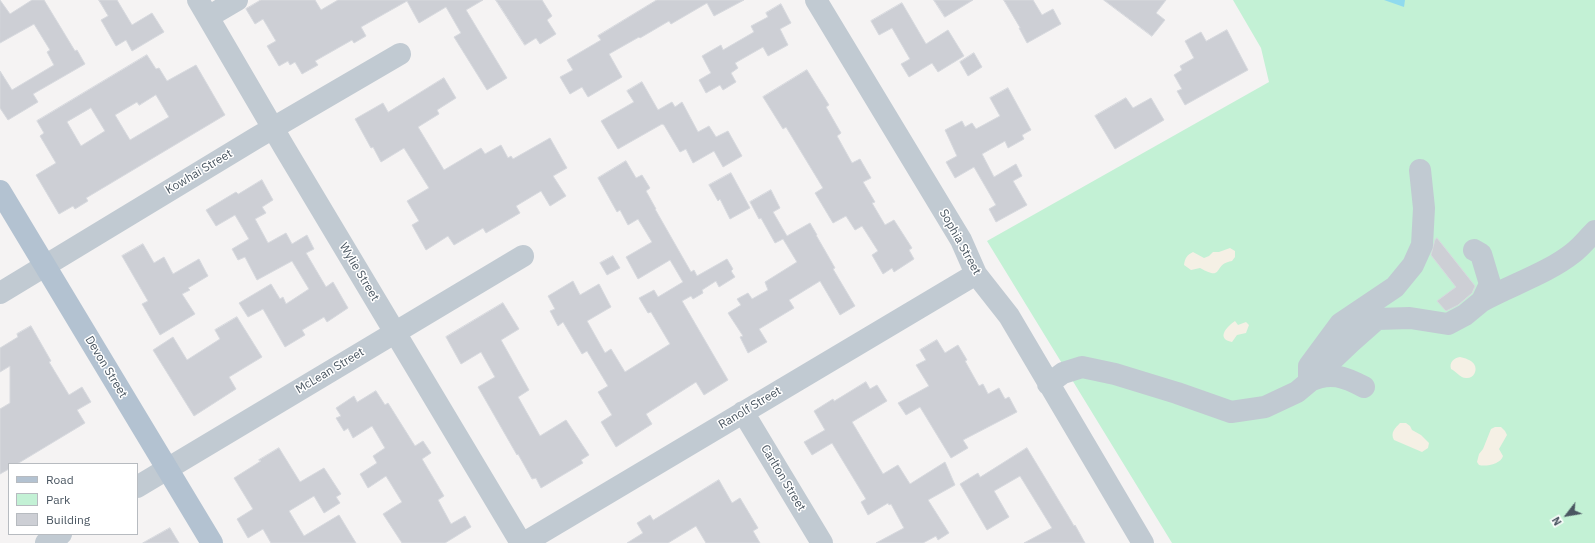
<!DOCTYPE html>
<html>
<head>
<meta charset="utf-8">
<style>
	body { margin:0 }
	#map { position:relative; width:1595px; height:543px; overflow:hidden; background:#f5f3f3; font-family:"IBM Plex Sans",sans-serif }
	canvas { display:block }
	.legend { position:absolute; left:8px; top:463px; width:130px; height:72px; box-sizing:border-box; background:#fff; border:1px solid #b7bbc0; margin:0; padding:5px 7px; list-style:none; font-size:12px; color:#4a5661 }
	.legend li { display:flex; align-items:center; gap:8px; height:20px }
	.legend b { width:20px; border:1px solid #b7bbc0 }
	.north { position:absolute; left:1547px; top:495px; width:40px; height:40px; -webkit-text-stroke:3px #fff; paint-order:stroke; rotate:239deg; font-size:11px; font-weight:700; line-height:16px; text-align:center; color:#4a5661 }
	.north::after { content:''; display:block; margin:auto; width:14px; height:18px; background:#4a5661; clip-path:polygon(50% 0,100% 100%,50% 72%,0 100%) }
</style>
</head>
<body>
<div id="map">
<canvas width="1595" height="543"></canvas>
<ul class="legend">
<li><b style="height:5px;background:#b3c2d1"></b>Road</li>
<li><b style="height:11px;background:#c3f1d5"></b>Park</li>
<li><b style="height:11px;background:#cdcfd5"></b>Building</li>
</ul>
<div class="north">N</div>
</div>
<script>
const g = document.querySelector('canvas').getContext('2d');
g.lineJoin = 'round';
function paint(path, color) { g.fillStyle = color; g.fill(path, 'evenodd'); }
function trace(path, color, width, dash) { g.strokeStyle = color; g.lineWidth = width; g.lineCap = dash ? 'butt' : 'round'; g.setLineDash(dash || []); g.stroke(path); }
function label(font, color, halo, rows, align = 'center') {
  g.font = font + ' "IBM Plex Sans",sans-serif'; g.lineWidth = 3; g.setLineDash([]); g.textBaseline = 'middle'; g.strokeStyle = halo; g.fillStyle = color; for (const [text, x, y, turn = 0] of rows) {
    g.save(); g.translate(x, y); g.rotate((+turn || 0) * Math.PI / 180); g.textAlign = isNaN(turn) ? turn : align; if (halo) g.strokeText(text, 0, 0); g.fillText(text, 0, 0); g.restore();
  }
}
const green = new Path2D(`
	M 1233,0 L 1595,0 L 1595,543 L 1172,543 L 987,241 L 1269,82 L 1261,48 Z`);
const sand = new Path2D(`
	M 1230,248 L 1235,251 L 1235,257 L 1232,261 C 1212,264 1225,282 1200,268 L 1191,270 L 1184,265 C 1185,258 1187,255 1193,252 L 1204,258 L 1209,256 L 1213,252 L 1219,252 Z
	M 1235,321 L 1238,325 L 1246,322 L 1249,325 L 1246,333 L 1237,335 L 1232,342 C 1216,339 1226,327 1235,321 Z
	M 1460,357 C 1465,358 1471,360 1474,364 C 1478,370 1474,378 1467,378 C 1461,379 1456,371 1451,369 C 1449,362 1454,358 1460,357 Z
	M 1400,423 L 1406,423 L 1410,426 L 1412,430 L 1421,435 L 1429,443 L 1428,448 L 1422,452 L 1394,440 C 1390,433 1395,428 1400,423 Z
	M 1495,427 L 1501,427 L 1505,431 L 1507,435 L 1499,449 L 1503,456 C 1501,464 1486,467 1479,465 L 1477,462 L 1479,454 L 1483,449 L 1491,429 Z`);
const water = new Path2D(`
	M 1384,0 L 1405,0 L 1404,7 Z`);
const building = new Path2D(`
	M 0,0 L 10,14 L 32,0 L 44,0 L 75,51 L 77,50 L 85,64 L 33,94 L 38,102 L 8,120 L 0,108 L 0,71 L 12,90 L 54,65 L 47,52 L 50,50 L 34,24 L 0,43 Z
	M 99,0 L 117,0 L 132,25 L 152,13 L 164,32 L 132,51 L 126,40 L 116,46 L 101,20 L 108,16 Z
	M 261,0 L 315,0 L 321,10 L 338,0 L 483,0 L 466,10 L 507,78 L 487,90 L 454,37 L 461,33 L 446,7 L 419,23 L 407,1 L 361,27 L 366,36 L 354,43 L 352,40 L 315,61 L 318,65 L 302,74 L 295,62 L 290,65 L 288,61 L 279,66 L 267,46 L 276,41 L 263,19 L 255,24 L 246,9 Z
	M 496,0 L 542,0 L 552,16 L 547,20 L 556,34 L 540,44 L 536,38 L 525,45 Z
	M 657,0 L 744,0 L 714,16 L 707,3 L 671,24 L 669,21 L 640,38 L 639,37 L 609,54 L 622,77 L 588,97 L 582,87 L 570,94 L 560,77 L 573,70 L 567,60 L 601,40 L 598,36 Z
	M 934,0 L 973,0 L 945,17 Z
	M 1004,0 L 1033,0 L 1042,15 L 1053,9 L 1061,24 L 1027,43 L 1019,28 L 1020,28 Z
	M 1104,0 L 1166,0 L 1156,13 L 1165,20 L 1152,36 Z
	M 902,3 L 926,44 L 948,30 L 964,56 L 938,72 L 932,63 L 909,77 L 901,64 L 910,59 L 892,28 L 879,35 L 871,21 Z
	M 781,4 L 791,23 L 780,29 L 788,45 L 768,56 L 763,47 L 735,63 L 738,68 L 731,73 L 736,82 L 723,90 L 720,85 L 706,93 L 699,80 L 711,73 L 702,56 L 721,45 L 723,50 L 754,32 L 751,26 L 768,17 L 766,13 Z
	M 1227,30 L 1248,70 L 1185,105 L 1177,91 L 1182,89 L 1174,75 L 1182,70 L 1180,66 L 1194,58 L 1185,41 L 1201,32 L 1206,41 Z
	M 974,53 L 982,67 L 968,76 L 960,62 Z
	M 147,55 L 156,69 L 159,68 L 167,81 L 196,65 L 225,115 L 86,198 L 88,201 L 75,209 L 73,206 L 59,214 L 36,175 L 56,163 L 40,136 L 44,133 L 37,121 ZM 156,95 L 169,117 L 130,140 L 115,115 L 137,102 L 139,105 ZM 91,108 L 105,131 L 81,146 L 67,122 Z
	M 807,70 L 829,105 L 826,107 L 841,133 L 837,136 L 852,163 L 860,159 L 871,178 L 863,182 L 875,202 L 872,203 L 885,225 L 894,220 L 912,248 L 909,250 L 914,259 L 894,272 L 892,268 L 883,274 L 872,255 L 878,251 L 862,226 L 855,230 L 846,216 L 833,223 L 815,193 L 823,188 L 786,127 L 783,129 L 763,97 Z
	M 444,78 L 456,98 L 437,110 L 439,114 L 418,127 L 444,170 L 481,148 L 485,154 L 501,145 L 508,158 L 511,156 L 513,159 L 550,138 L 567,168 L 553,176 L 566,196 L 550,206 L 541,191 L 516,206 L 520,213 L 486,233 L 483,228 L 454,245 L 448,236 L 426,250 L 412,225 L 419,221 L 407,201 L 429,188 L 404,148 L 381,162 L 373,147 L 371,148 L 355,119 L 383,103 L 388,112 Z
	M 642,82 L 658,110 L 672,102 L 675,107 L 682,102 L 698,132 L 709,126 L 716,137 L 728,131 L 742,156 L 723,167 L 714,151 L 693,163 L 686,149 L 680,152 L 664,125 L 662,124 L 618,149 L 601,121 L 634,102 L 627,91 Z
	M 1008,88 L 1031,130 L 1022,135 L 1024,139 L 1008,148 L 1005,141 L 982,154 L 994,177 L 1016,164 L 1022,176 L 1013,181 L 1027,205 L 996,222 L 989,209 L 996,205 L 974,167 L 955,178 L 946,162 L 957,156 L 945,130 L 962,121 L 965,127 L 972,123 L 976,129 L 1000,116 L 990,98 Z
	M 1126,98 L 1133,108 L 1151,98 L 1164,120 L 1115,149 L 1095,116 Z
	M 626,161 L 636,178 L 642,175 L 650,188 L 646,191 L 656,209 L 655,209 L 691,272 L 694,270 L 697,276 L 727,259 L 733,269 L 731,271 L 735,277 L 719,287 L 716,281 L 702,290 L 703,293 L 693,299 L 691,296 L 682,301 L 728,380 L 704,395 L 696,382 L 646,414 L 652,424 L 616,447 L 601,422 L 612,415 L 598,392 L 608,386 L 587,351 L 582,354 L 563,322 L 558,326 L 550,311 L 555,309 L 548,296 L 573,281 L 580,295 L 599,284 L 611,307 L 587,321 L 605,353 L 611,349 L 625,372 L 670,344 L 651,312 L 648,313 L 639,298 L 654,290 L 658,297 L 683,282 L 670,260 L 638,279 L 626,257 L 652,242 L 638,219 L 628,225 L 620,210 L 617,212 L 598,178 Z
	M 731,173 L 750,208 L 730,219 L 720,199 L 718,201 L 709,185 Z
	M 262,180 L 273,200 L 262,207 L 266,213 L 255,219 L 268,243 L 286,233 L 292,244 L 307,235 L 314,249 L 306,253 L 326,287 L 333,282 L 348,308 L 327,322 L 324,317 L 302,330 L 305,335 L 285,347 L 263,309 L 248,317 L 239,303 L 271,284 L 280,299 L 283,297 L 286,304 L 309,289 L 292,261 L 257,280 L 245,257 L 238,260 L 232,249 L 249,239 L 235,215 L 216,226 L 206,210 L 236,192 L 238,194 Z
	M 771,190 L 780,208 L 773,212 L 787,236 L 810,223 L 817,235 L 816,235 L 835,268 L 833,269 L 855,306 L 840,315 L 820,281 L 789,300 L 794,308 L 759,329 L 767,342 L 748,353 L 740,337 L 743,336 L 728,313 L 741,305 L 737,299 L 748,293 L 752,299 L 768,290 L 765,282 L 797,262 L 783,239 L 775,243 L 761,218 L 759,219 L 750,202 Z
	M 1437,238 L 1475,286 L 1472,293 L 1458,305 L 1446,311 L 1437,301 L 1456,287 L 1431,255 L 1435,240 Z
	M 143,244 L 154,263 L 164,257 L 173,274 L 199,259 L 208,276 L 188,288 L 190,290 L 182,294 L 195,314 L 160,335 L 142,304 L 148,301 L 122,256 Z
	M 613,256 L 620,268 L 607,275 L 600,263 Z
	M 503,303 L 519,329 L 501,340 L 529,390 L 518,397 L 540,436 L 566,420 L 589,455 L 581,460 L 583,463 L 541,488 L 536,478 L 532,479 L 518,454 L 517,455 L 478,387 L 495,377 L 481,352 L 461,364 L 446,337 Z
	M 237,317 L 262,357 L 229,377 L 236,389 L 194,416 L 153,350 L 173,337 L 187,360 L 220,339 L 215,330 Z
	M 31,326 L 51,361 L 49,362 L 69,395 L 82,387 L 91,402 L 77,410 L 85,423 L 17,464 L 9,464 L 9,469 L 0,474 L 0,409 L 10,403 L 10,366 L 0,372 L 0,348 L 18,337 L 17,334 Z
	M 937,340 L 945,353 L 958,345 L 967,360 L 965,361 L 979,386 L 983,384 L 988,394 L 999,388 L 1005,399 L 1009,397 L 1017,412 L 963,440 L 968,448 L 951,458 L 920,407 L 906,415 L 898,403 L 929,386 L 916,365 L 926,360 L 920,350 Z
	M 866,382 L 870,389 L 877,385 L 887,401 L 852,422 L 883,474 L 898,465 L 910,484 L 945,462 L 955,485 L 928,500 L 949,533 L 938,540 L 936,536 L 923,543 L 876,543 L 904,528 L 891,504 L 889,505 L 888,503 L 868,515 L 861,502 L 866,499 L 832,443 L 812,455 L 804,442 L 825,430 L 814,411 L 833,399 L 834,401 Z
	M 376,391 L 385,405 L 388,403 L 415,446 L 423,441 L 431,453 L 422,459 L 444,496 L 438,500 L 451,524 L 465,516 L 471,527 L 445,543 L 402,543 L 383,514 L 402,502 L 386,476 L 368,488 L 360,474 L 377,463 L 373,456 L 385,448 L 372,426 L 353,438 L 348,428 L 344,431 L 336,418 L 341,416 L 336,408 L 354,396 L 357,402 Z
	M 279,448 L 300,482 L 324,468 L 341,494 L 336,497 L 340,503 L 324,513 L 314,496 L 289,511 L 304,536 L 339,515 L 356,543 L 271,543 L 263,529 L 248,538 L 237,519 L 253,509 L 234,478 L 261,461 L 259,460 Z
	M 1027,448 L 1070,519 L 1074,526 L 1075,525 L 1085,543 L 1024,543 L 1052,528 L 1020,476 L 994,491 L 1009,517 L 987,530 L 960,484 L 978,473 L 980,477 Z
	M 719,480 L 732,503 L 740,498 L 758,528 L 753,531 L 760,543 L 706,543 L 696,526 L 668,543 L 627,543 L 643,533 L 637,523 L 650,515 L 653,520 Z
	M 170,528 L 179,543 L 143,543 Z`);
const minor = new Path2D(`
	M 198,0 L 284,147 L 521,543
	M 816,0 L 961,240 L 976,274 L 1009,316 L 1143,543
	M 208,17 L 237,0
	M 0,293 L 256,138 L 400,54
	M 1482,301 C 1511,285 1548,273 1573,253 C 1581,247 1588,238 1595,231
	M 1311,380 L 1351,342 L 1377,319 L 1410,318 L 1448,324 L 1465,315 L 1482,301 L 1490,284 L 1481,254 L 1474,250
	M 1310,381 C 1330,371 1345,377 1364,387
	M 1048,384 L 1063,373 L 1082,367 L 1115,374 L 1177,393 L 1231,412 L 1265,407 L 1297,392 L 1309,382 L 1309,366 L 1340,324 L 1395,287 L 1413,265 L 1422,245 L 1424,208 L 1420,170
	M 743,412 L 822,543
	M 137,487 L 523,256
	M 46,543 L 61,534
	M 524,543 L 976,274`);
const major = new Path2D(`
	M 0,191 L 212,543`);
const streetNames = [
	["Kowhai Street",199,172,-31],
	["Sophia Street",960,242,61],
	["Wylie Street",359,272,59],
	["Devon Street",106,367,59],
	["McLean Street",330,371,-31],
	["Ranolf Street",750,408,-31],
	["Carlton Street",783,478,59]
];
paint(green, '#c3f1d5');
paint(sand, '#f5f0e5');
paint(water, '#90daee');
paint(building, '#cdcfd5');
trace(building, '#d7d9de', 1);
trace(minor, '#c1cad2', 22);
trace(major, '#b3c2d1', 22);
label('12px', '#4a5661', '#fff', streetNames);
</script>
</body>
</html>
